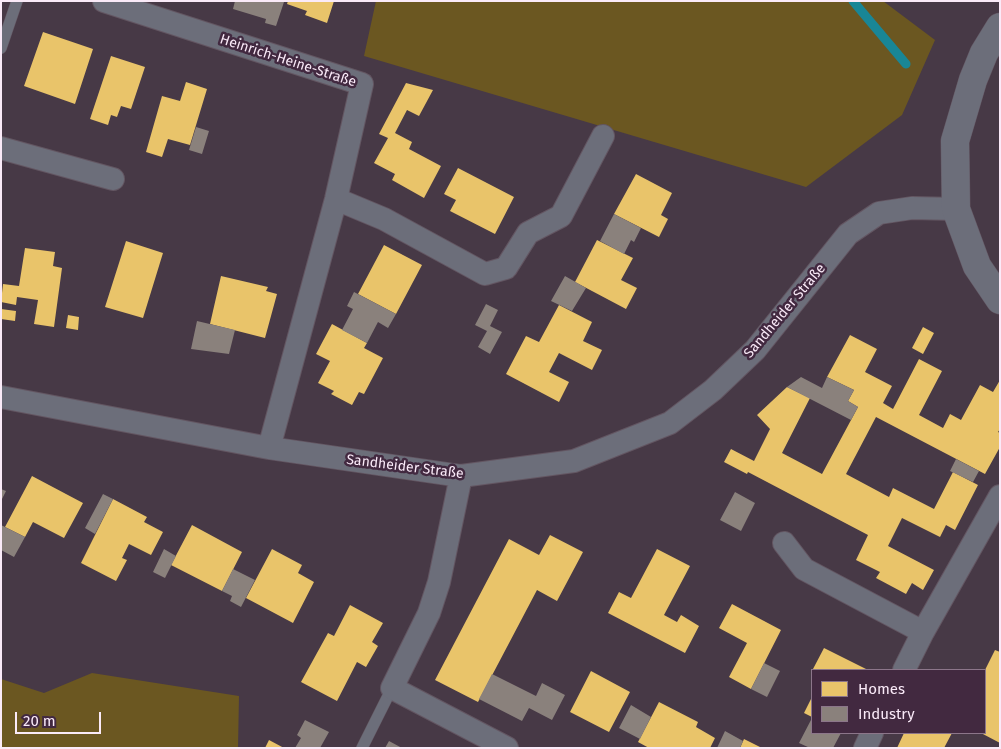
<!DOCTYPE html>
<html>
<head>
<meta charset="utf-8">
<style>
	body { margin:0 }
	#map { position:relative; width:1001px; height:749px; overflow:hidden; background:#473946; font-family:"Fira Sans",sans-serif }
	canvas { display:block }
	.frame { position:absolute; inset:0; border:2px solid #faeaf8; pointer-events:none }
	.legend { position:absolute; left:811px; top:669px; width:175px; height:65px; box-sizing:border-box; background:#422940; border:1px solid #8c768a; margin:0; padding:6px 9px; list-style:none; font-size:15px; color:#faeaf8 }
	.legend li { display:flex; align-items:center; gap:10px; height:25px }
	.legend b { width:25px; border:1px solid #8c768a }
	.scale { position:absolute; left:15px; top:712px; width:86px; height:22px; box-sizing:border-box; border:2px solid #faeaf8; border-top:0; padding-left:6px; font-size:15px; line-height:18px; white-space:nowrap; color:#faeaf8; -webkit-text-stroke:4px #422940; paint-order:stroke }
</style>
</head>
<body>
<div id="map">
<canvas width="1001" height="749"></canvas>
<div class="frame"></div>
<ul class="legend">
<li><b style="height:14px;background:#e9c46a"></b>Homes</li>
<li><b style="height:14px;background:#8a817c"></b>Industry</li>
</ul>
<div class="scale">20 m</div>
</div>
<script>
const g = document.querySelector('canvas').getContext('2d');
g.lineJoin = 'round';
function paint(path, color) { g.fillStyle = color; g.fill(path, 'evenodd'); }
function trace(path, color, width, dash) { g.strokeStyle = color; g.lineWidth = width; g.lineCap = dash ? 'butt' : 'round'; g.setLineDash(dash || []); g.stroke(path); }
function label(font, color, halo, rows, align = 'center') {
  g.font = font + ' "Fira Sans",sans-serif'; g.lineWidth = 5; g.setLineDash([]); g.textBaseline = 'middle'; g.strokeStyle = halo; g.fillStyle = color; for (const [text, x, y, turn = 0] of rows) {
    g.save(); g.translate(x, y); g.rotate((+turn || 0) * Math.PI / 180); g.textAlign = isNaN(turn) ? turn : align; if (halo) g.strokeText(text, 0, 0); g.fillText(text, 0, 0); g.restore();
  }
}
const green = new Path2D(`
	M 376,1 L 883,1 L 935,40 L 902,115 L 806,187 L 364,56 Z
	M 92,673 L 239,696 L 238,748 L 1,748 L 1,679 L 44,693 Z`);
const homes = new Path2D(`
	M 288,1 L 334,1 L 327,23 L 305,15 L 307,11 L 287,4 Z
	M 43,32 L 93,49 L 75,104 L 24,86 Z
	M 111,56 L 145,67 L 131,109 L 121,106 L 117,117 L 111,115 L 108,125 L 90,119 Z
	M 186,82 L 207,89 L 190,145 L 168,139 L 162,157 L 146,152 L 162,96 L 180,101 Z
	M 406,83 L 433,90 L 419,116 L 407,110 L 395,133 L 412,142 L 409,149 L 441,166 L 424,198 L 392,180 L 395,174 L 374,163 L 388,138 L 379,134 Z
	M 458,168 L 514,197 L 495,234 L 450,211 L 456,200 L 444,194 Z
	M 636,174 L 672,193 L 661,215 L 668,219 L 659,237 L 614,214 Z
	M 597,240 L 633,258 L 621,280 L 637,288 L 626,309 L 575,282 Z
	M 126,241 L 163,253 L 143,318 L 105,307 Z
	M 384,245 L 422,265 L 396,314 L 358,294 Z
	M 25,248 L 55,252 L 53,266 L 62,268 L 54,327 L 34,324 L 38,300 L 17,297 L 16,305 L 1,302 L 3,284 L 19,286 Z
	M 221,276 L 268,287 L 266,291 L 277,294 L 265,338 L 210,324 Z
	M 559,305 L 592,322 L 583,341 L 602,350 L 592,370 L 559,353 L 549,372 L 569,382 L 559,402 L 506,374 L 526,336 L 539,342 Z
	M 1,309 L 16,311 L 15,321 L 1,319 Z
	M 68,315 L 79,317 L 78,330 L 66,328 Z
	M 332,324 L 367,343 L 364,348 L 383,358 L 364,394 L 359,392 L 352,405 L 331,394 L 334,391 L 318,383 L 330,361 L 316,354 Z
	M 923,327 L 934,333 L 923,354 L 912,348 Z
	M 850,335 L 877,349 L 865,372 L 892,386 L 883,403 L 893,409 L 919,359 L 942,371 L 919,415 L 943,428 L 950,414 L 961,420 L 980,385 L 993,392 L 1000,380 L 1000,429 L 998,432 L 1000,433 L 1000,447 L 985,474 L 876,417 L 846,474 L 889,497 L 893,488 L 934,509 L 953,472 L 978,485 L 955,530 L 946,525 L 940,537 L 902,518 L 888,546 L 934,570 L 923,590 L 912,583 L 906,594 L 876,578 L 880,572 L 856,560 L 868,535 L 748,472 L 747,474 L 724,462 L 731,449 L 754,461 L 770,429 L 757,415 L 787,387 L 810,398 L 782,453 L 822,474 L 858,407 L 848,401 L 854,390 L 827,377 Z
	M 32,476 L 83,503 L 64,538 L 33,522 L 25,537 L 5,527 Z
	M 113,499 L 147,517 L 144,522 L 163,532 L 151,555 L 129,544 L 122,558 L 127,560 L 116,581 L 81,563 Z
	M 192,525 L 242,552 L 222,591 L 171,565 Z
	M 550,535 L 583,552 L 557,601 L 537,590 L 478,702 L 435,680 L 509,539 L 539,555 Z
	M 272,549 L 302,565 L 298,573 L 314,582 L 293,623 L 246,598 Z
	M 657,549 L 690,566 L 664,615 L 677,622 L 681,615 L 699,626 L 685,653 L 608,613 L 619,592 L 631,598 Z
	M 732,604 L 781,630 L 751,689 L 729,677 L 747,643 L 719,628 Z
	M 350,605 L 383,623 L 372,642 L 378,646 L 366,667 L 357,662 L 337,701 L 301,682 L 328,633 L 334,636 Z
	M 824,648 L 868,670 L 816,670 L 813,669 Z
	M 995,650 L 1000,652 L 1000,743 L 981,733 L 985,733 L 985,670 Z
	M 591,671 L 630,692 L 609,732 L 570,712 Z
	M 812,697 L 812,717 L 804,713 Z
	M 659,702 L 698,722 L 696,727 L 715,738 L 710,748 L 649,748 L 638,742 Z
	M 904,733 L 952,733 L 944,748 L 897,748 Z
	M 744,739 L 762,748 L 740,748 Z
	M 269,740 L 284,748 L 265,748 Z`);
const industry = new Path2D(`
	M 235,1 L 281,1 L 284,2 L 276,26 L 265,23 L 266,19 L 233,9 Z
	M 196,127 L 209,131 L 202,154 L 189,150 Z
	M 614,214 L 641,228 L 634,242 L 631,240 L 624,254 L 600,241 Z
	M 565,276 L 586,288 L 572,311 L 551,301 Z
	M 354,292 L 396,314 L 388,328 L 378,322 L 367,343 L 342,330 L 353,309 L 347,306 Z
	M 486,304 L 498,310 L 490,326 L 502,332 L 490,354 L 478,347 L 487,331 L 475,325 Z
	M 197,321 L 235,330 L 229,354 L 191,349 Z
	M 801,377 L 822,388 L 827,377 L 854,390 L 848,401 L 858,407 L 851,420 L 787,387 Z
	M 956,459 L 979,471 L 973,482 L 950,471 Z
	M 1,489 L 6,491 L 1,501 Z
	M 735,492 L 755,503 L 741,531 L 720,520 Z
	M 103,494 L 113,499 L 95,534 L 85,528 Z
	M 1,525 L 25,537 L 14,557 L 1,550 Z
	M 164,549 L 176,556 L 165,578 L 153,572 Z
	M 233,569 L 255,580 L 241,607 L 230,601 L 232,596 L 222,591 Z
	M 764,663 L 780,671 L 767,697 L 751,689 Z
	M 492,674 L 536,696 L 542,683 L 565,695 L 552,720 L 529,708 L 522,721 L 479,699 Z
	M 631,705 L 651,717 L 640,739 L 619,728 Z
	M 812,718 L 812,733 L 841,733 L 833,748 L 810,748 L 799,743 Z
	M 305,720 L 329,732 L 320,748 L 295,748 L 301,738 L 297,735 Z
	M 725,731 L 743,741 L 740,748 L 717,748 Z
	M 389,741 L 402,748 L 385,748 Z`);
const stream = new Path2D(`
	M 853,1 L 906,64`);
const service = new Path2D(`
	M 1,48 L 17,1
	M 362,748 L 392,688`);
const minor = new Path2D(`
	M 104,1 L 362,84 L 336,199 L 269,448
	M 1,148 L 113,179
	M 336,199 L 384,219 L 485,274 L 506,268 L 528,233 L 561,216 L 603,136
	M 1,397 L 269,448 L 461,476 L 574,461 L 670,423 L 713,390 L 755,350 L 848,234 L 879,213 L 912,208 L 956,209
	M 461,476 L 439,582 L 429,613 L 392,688 L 507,748
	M 784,543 L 804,569 L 923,632
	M 904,670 L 923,632 L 1000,496
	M 865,748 L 872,733`);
const tertiary = new Path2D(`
	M 1000,27 L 984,53 L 973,80 L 955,141 L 956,209 L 977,266 L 1000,300`);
const streetNames = [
	["Heinrich-Heine-Straße",288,61,18],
	["Sandheider Straße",785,311,-50],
	["Sandheider Straße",405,467,7]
];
paint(green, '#6b5721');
paint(homes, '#e9c46a');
paint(industry, '#8a817c');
trace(stream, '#198696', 9);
trace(service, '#635662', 12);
trace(minor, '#635662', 24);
trace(tertiary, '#635662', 29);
trace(service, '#6c6e7a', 11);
trace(minor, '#6c6e7a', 22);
trace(tertiary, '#6c6e7a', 28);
label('14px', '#faeaf8', '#422940', streetNames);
</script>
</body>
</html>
